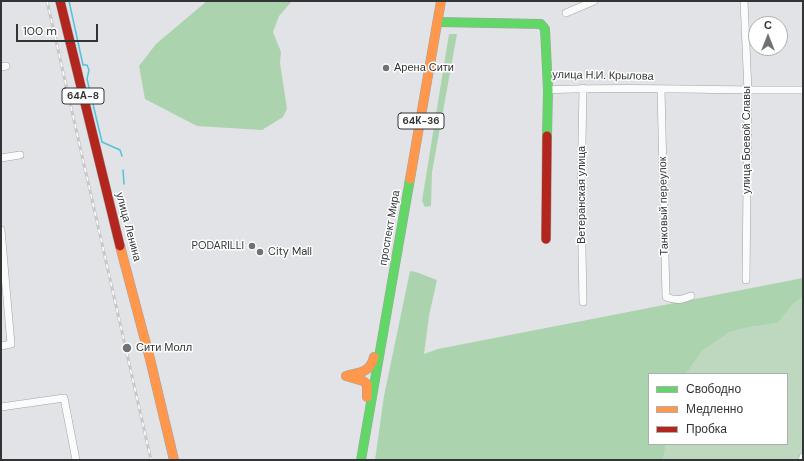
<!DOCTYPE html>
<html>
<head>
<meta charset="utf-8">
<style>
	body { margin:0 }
	#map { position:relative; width:804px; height:461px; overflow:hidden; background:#e1e3e6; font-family:"DM Sans",sans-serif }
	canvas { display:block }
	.frame { position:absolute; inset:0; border:2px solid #333436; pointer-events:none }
	.legend { position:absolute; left:648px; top:373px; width:140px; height:72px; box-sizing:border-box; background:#fff; border:1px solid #adaeaf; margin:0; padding:5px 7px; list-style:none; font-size:12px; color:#333436 }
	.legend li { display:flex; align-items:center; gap:8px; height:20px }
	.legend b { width:20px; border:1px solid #adaeaf }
	.north { position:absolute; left:748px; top:16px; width:40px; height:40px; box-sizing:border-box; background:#fff; border:1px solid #adaeaf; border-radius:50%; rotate:0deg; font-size:11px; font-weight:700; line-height:16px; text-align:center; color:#333436 }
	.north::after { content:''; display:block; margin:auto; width:14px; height:18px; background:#707174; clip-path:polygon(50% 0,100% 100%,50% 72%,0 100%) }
	.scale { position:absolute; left:16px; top:24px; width:82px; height:18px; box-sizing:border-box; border:2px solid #333436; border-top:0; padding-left:5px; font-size:12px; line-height:14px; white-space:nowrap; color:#333436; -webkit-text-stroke:3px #fff; paint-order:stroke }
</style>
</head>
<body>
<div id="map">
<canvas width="804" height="461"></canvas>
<div class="frame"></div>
<ul class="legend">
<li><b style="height:5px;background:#63d668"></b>Свободно</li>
<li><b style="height:5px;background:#ff974d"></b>Медленно</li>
<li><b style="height:5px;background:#b3261e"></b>Пробка</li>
</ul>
<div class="north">С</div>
<div class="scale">100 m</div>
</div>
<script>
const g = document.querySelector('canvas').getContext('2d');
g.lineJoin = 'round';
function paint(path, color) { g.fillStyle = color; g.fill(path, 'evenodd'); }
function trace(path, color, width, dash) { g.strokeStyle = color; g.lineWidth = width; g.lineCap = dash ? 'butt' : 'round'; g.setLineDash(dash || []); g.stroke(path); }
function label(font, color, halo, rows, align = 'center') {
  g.font = font + ' "DM Sans",sans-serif'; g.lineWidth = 3; g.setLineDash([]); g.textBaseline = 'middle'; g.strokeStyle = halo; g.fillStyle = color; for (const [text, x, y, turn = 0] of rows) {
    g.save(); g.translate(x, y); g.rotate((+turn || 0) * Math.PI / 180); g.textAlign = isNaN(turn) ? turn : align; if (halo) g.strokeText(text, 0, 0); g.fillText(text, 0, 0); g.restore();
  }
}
const green = new Path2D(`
	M 803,297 L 803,460 L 663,460 L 666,444 L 787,444 L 787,374 L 686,374 L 702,351 L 730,332 L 750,327 L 778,323 L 793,304 Z`);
const forest = new Path2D(`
	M 207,1 L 292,1 L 279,16 L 273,32 L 281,52 L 280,63 L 287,109 L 283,117 L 262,130 L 197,126 L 145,99 L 139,66 L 156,44 Z
	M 449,34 L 457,34 L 432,172 L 431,206 L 425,207 L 422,201 Z
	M 410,271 L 416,272 L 437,280 L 429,316 L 424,354 L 438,349 L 803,278 L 803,297 L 793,304 L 778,323 L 750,327 L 730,332 L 702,351 L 686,374 L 649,374 L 649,444 L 666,444 L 663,460 L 375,460 L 384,396 Z`);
const stream = new Path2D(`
	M 69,1 L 83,65 L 87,65 L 89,70 L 87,79 L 102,142 L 120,150 L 122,156
	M 123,170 L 124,184`);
const street = new Path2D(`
	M 744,1 L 748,91 L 746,280
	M 566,13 L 594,1
	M 1,67 L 6,66
	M 661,89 L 666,297 C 676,301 681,300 691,296
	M 548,90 C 633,86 718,91 803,90
	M 1,158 L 20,155
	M 1,230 L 11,344 L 1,346
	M 583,302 L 581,197 L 583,88
	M 1,407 L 64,398 L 76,460
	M 802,460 L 803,457`);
const fast = new Path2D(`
	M 438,22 L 541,24 L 545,29 L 548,90 L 547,136
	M 361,460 L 410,179`);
const slow = new Path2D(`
	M 410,179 L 441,1
	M 120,246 L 150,359 L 174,460
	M 346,376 C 360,372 370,373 374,357
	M 346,376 L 363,381 L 367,384 L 367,397`);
const jam = new Path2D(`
	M 60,1 L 120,246
	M 546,239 L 547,136`);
const rail = new Path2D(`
	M 47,1 L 151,460`);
const markers = [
	[386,68,4,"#707174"],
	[252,246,4,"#707174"],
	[260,252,4,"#707174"],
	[127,348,5,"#707174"]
];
const shields = [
	[83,96,42],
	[421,121,46]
];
const shieldNames = [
	["64А-8",83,96],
	["64К-36",421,121]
];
const poiNames = [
	["Арена Сити",394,68],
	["PODARILLI",244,246,"right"],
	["City Mall",268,252],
	["Сити Молл",136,348]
];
const streetNames = [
	["улица Н.И. Крылова",603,76,1],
	["улица Боевой Славы",747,140,-90],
	["Ветеранская улица",582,195,-90],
	["Танковый переулок",664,206,-91],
	["улица Ленина",128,227,75],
	["проспект Мира",390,228,-80]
];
paint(green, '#bdd8bf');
paint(forest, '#abd4ae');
trace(stream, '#51c3db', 1.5);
trace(street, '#a1a3a5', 8);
trace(fast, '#a1a3a5', 10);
trace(slow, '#a1a3a5', 10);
trace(jam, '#a1a3a5', 10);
trace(street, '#fafbfb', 7);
trace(fast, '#63d668', 9);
trace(slow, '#ff974d', 9);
trace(jam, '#b3261e', 9);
trace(rail, '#c8c8c8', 3);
trace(rail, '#fff', 1.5, [4.5]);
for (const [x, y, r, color] of markers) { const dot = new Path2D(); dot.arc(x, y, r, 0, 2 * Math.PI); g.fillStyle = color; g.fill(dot); trace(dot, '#fff', 1.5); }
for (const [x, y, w] of shields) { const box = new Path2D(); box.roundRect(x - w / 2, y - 8, w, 16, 3); g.fillStyle = '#fff'; g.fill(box); trace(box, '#333436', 1); }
label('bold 10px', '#333436', null, shieldNames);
label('11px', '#333436', '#fff', poiNames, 'left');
label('11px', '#333436', '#fff', streetNames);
</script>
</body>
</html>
